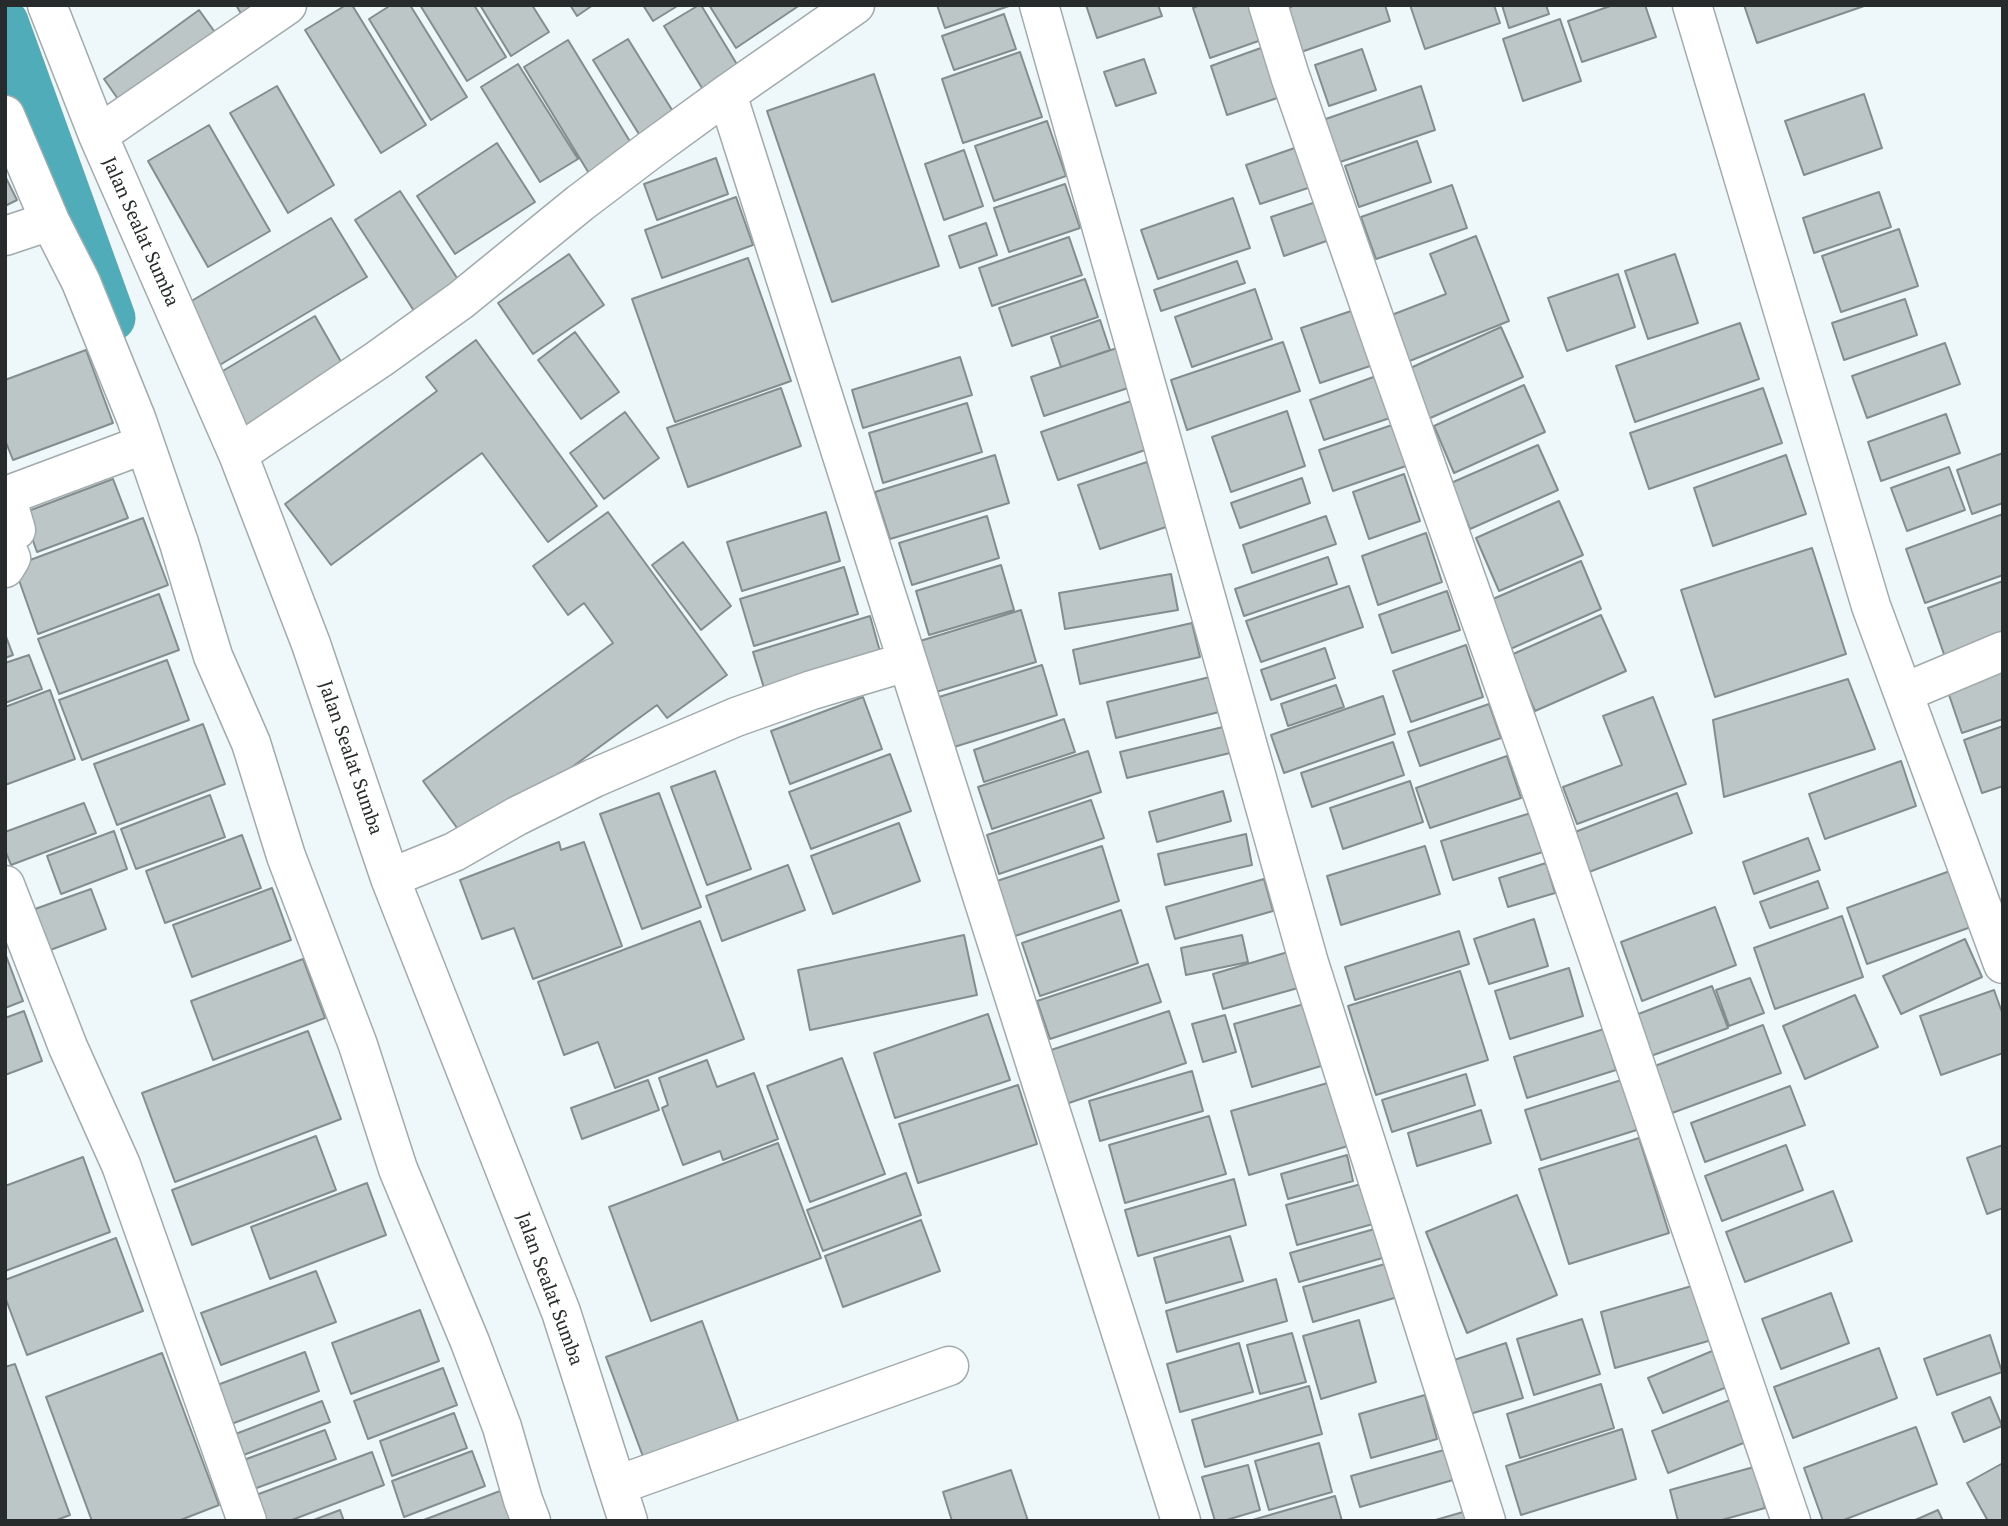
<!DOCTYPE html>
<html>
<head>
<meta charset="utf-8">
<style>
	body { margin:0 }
	#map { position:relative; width:2008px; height:1526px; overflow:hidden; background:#eef7f9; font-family:"PT Serif",serif }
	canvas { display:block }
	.frame { position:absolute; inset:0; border:7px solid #272b2b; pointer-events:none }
</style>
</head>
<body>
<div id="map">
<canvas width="2008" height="1526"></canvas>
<div class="frame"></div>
</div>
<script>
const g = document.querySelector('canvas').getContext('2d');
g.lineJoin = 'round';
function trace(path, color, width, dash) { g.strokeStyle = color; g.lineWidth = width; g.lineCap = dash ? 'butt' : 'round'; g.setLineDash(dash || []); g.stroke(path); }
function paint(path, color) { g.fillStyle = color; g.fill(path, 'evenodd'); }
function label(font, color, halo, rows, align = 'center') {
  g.font = font + ' "PT Serif",serif'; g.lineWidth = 5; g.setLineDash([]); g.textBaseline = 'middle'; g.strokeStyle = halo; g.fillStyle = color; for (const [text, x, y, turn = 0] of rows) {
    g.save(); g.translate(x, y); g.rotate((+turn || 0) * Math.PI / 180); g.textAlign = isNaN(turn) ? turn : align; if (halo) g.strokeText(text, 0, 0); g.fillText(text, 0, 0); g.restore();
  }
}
const canal = new Path2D(`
	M 5,22 L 112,318`);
const building = new Path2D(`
	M 236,5 L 263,5 L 243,17 Z
	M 346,5 L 352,5 L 426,125 L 381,153 L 305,30 Z
	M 391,5 L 410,5 L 467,97 L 431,120 L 369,19 Z
	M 420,5 L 474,5 L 506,57 L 467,81 Z
	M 480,5 L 532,5 L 549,32 L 511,56 Z
	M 570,5 L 593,5 L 577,16 Z
	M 643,5 L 679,5 L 653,21 Z
	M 699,5 L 701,5 L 741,71 L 705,93 L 664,26 Z
	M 709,5 L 800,5 L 736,48 Z
	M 937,5 L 1008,5 L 1009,6 L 945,28 Z
	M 1086,5 L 1158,5 L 1162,16 L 1097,38 Z
	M 1200,5 L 1259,5 L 1270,37 L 1210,58 L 1193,8 Z
	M 1295,5 L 1385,5 L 1390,21 L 1301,52 L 1286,9 Z
	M 1410,5 L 1494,5 L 1500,23 L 1425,49 Z
	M 1502,5 L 1546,5 L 1549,14 L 1509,28 Z
	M 1613,5 L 1645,5 L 1656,37 L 1582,62 L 1568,21 Z
	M 1744,5 L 1867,5 L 1757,43 Z
	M 199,10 L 222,42 L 127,112 L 104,79 Z
	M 1004,14 L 1016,49 L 954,70 L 942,36 Z
	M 1560,19 L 1581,81 L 1523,101 L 1503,39 Z
	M 628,39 L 677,118 L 642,139 L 593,60 Z
	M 568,40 L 634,148 L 590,175 L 524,67 Z
	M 1272,44 L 1289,94 L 1227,115 L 1211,66 Z
	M 1362,49 L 1376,90 L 1329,106 L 1315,65 Z
	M 1020,52 L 1042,117 L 963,143 L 942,79 Z
	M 1144,59 L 1156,93 L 1116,106 L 1104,72 Z
	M 518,64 L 578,159 L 540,182 L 481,87 Z
	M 874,74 L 939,266 L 832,302 L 767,111 Z
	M 277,86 L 334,185 L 288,213 L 230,113 Z
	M 1421,86 L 1435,130 L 1334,164 L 1320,121 Z
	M 1864,94 L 1882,148 L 1804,175 L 1785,121 Z
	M 1047,121 L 1066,176 L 994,201 L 975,146 Z
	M 209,125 L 270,231 L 208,267 L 148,161 Z
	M 1417,141 L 1431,182 L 1359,207 L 1345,166 Z
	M 497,143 L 535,202 L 455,254 L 417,196 Z
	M 1306,144 L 1320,184 L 1260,204 L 1246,165 Z
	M 964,150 L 983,206 L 944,220 L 925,164 Z
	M 716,158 L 728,194 L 657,220 L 644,184 Z
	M 5,176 L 17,200 L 5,206 Z
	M 1065,184 L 1080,228 L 1009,252 L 994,208 Z
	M 1452,185 L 1467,228 L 1376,259 L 1361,217 Z
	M 400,191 L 461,284 L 416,314 L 355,220 Z
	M 1879,192 L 1891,227 L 1814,253 L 1803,218 Z
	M 736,197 L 753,245 L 662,278 L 645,230 Z
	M 1233,198 L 1250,248 L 1158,279 L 1141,230 Z
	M 1322,200 L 1335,238 L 1284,256 L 1271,217 Z
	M 331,218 L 367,277 L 218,366 L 183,306 Z
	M 986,223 L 997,255 L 960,268 L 949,236 Z
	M 1899,229 L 1918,286 L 1841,312 L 1822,256 Z
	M 1476,236 L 1509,321 L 1407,362 L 1389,316 L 1446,294 L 1430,254 Z
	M 1069,237 L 1082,275 L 992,306 L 979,268 Z
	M 569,254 L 604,305 L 533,354 L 498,303 Z
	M 1675,254 L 1698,323 L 1648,339 L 1625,271 Z
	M 748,258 L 791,381 L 675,422 L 632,299 Z
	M 1237,261 L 1245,283 L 1161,311 L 1154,290 Z
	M 1618,274 L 1635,327 L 1567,351 L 1548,298 Z
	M 1085,279 L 1098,317 L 1012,346 L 999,308 Z
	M 1255,289 L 1272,339 L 1192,367 L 1175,317 Z
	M 1905,299 L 1917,335 L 1844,360 L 1832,323 Z
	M 1360,308 L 1379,363 L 1320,383 L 1301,328 Z
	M 315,316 L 348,374 L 249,432 L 216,375 Z
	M 1100,320 L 1110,350 L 1061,367 L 1051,337 Z
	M 1740,323 L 1759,379 L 1635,422 L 1616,366 Z
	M 1501,327 L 1523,377 L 1428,419 L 1406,370 Z
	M 575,332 L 619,392 L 581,419 L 538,360 Z
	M 476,340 L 597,506 L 548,542 L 482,453 L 331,565 L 285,504 L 437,391 L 426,377 Z
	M 1283,342 L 1300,391 L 1187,430 L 1171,380 Z
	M 1945,343 L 1960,384 L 1867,418 L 1852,376 Z
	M 1120,347 L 1134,386 L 1044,416 L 1031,377 Z
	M 86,350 L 113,423 L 13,460 L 5,440 L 5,380 Z
	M 960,357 L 972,395 L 863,428 L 852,390 Z
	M 1379,375 L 1393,417 L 1324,440 L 1310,400 Z
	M 1524,385 L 1545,432 L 1454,473 L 1434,426 Z
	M 781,388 L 801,446 L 688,487 L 667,428 Z
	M 1763,388 L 1782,443 L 1649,489 L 1630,433 Z
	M 1131,401 L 1148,449 L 1058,480 L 1041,432 Z
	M 967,403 L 982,452 L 883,483 L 869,433 Z
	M 1287,411 L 1305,466 L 1231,492 L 1212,437 Z
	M 625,412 L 659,458 L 604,499 L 570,453 Z
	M 1946,414 L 1960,453 L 1881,481 L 1868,442 Z
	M 1395,424 L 1409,465 L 1333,491 L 1319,450 Z
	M 1538,445 L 1558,490 L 1470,529 L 1451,483 Z
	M 2003,453 L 2003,503 L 1972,514 L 1957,470 Z
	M 995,455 L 1009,503 L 890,539 L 875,492 Z
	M 1786,455 L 1806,514 L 1713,546 L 1694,488 Z
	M 1147,462 L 1169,526 L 1100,549 L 1078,485 Z
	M 1949,467 L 1965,510 L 1907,531 L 1891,488 Z
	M 1404,474 L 1420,521 L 1369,539 L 1353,492 Z
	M 1302,478 L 1310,503 L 1240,528 L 1231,503 Z
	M 113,479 L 128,518 L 37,552 L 23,513 Z
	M 1559,501 L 1583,555 L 1499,591 L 1476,538 Z
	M 608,512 L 727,675 L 667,718 L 657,705 L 468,843 L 423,781 L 613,643 L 584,603 L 568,615 L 533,566 Z
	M 826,512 L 840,561 L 742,591 L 727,542 Z
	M 2003,514 L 2003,575 L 1925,603 L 1906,549 Z
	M 987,516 L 999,558 L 912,585 L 899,543 Z
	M 1326,516 L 1336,544 L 1252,573 L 1243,545 Z
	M 143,518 L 168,585 L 38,634 L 14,566 Z
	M 1426,533 L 1442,582 L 1378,605 L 1362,556 Z
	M 683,542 L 731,606 L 701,630 L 652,565 Z
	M 1812,548 L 1846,654 L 1715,697 L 1681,590 Z
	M 1328,557 L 1337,584 L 1244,616 L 1235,589 Z
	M 1581,561 L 1601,609 L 1508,650 L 1486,602 Z
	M 1001,565 L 1014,610 L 929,635 L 916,591 Z
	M 844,567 L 858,614 L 754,646 L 740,599 Z
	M 1171,574 L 1178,610 L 1065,629 L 1059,593 Z
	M 2003,581 L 2003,642 L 1947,663 L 1928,608 Z
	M 1349,586 L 1363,627 L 1261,662 L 1246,621 Z
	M 1447,591 L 1460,630 L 1392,653 L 1379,615 Z
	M 159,594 L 179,650 L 59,694 L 38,639 Z
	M 1021,610 L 1036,662 L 936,692 L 920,641 Z
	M 1601,615 L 1626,671 L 1535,711 L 1511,655 Z
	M 870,616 L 884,666 L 768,701 L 753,652 Z
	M 1192,623 L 1200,657 L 1080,684 L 1073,650 Z
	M 5,634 L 13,655 L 5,658 Z
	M 1466,645 L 1483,697 L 1411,722 L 1393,671 Z
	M 1325,648 L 1335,678 L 1271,700 L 1261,670 Z
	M 29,655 L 42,689 L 5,703 L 5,663 Z
	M 167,660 L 189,720 L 82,760 L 59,700 Z
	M 2003,663 L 2003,719 L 1962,733 L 1945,683 Z
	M 1042,665 L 1057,715 L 954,747 L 939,697 Z
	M 1214,676 L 1223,711 L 1116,738 L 1107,702 Z
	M 1848,679 L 1875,749 L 1724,797 L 1713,720 Z
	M 1336,685 L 1344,707 L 1288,726 L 1281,704 Z
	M 50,690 L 75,759 L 5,785 L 5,707 Z
	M 1383,696 L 1395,734 L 1284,773 L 1271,735 Z
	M 863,697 L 882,749 L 790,784 L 771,731 Z
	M 1653,697 L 1686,784 L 1577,824 L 1563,787 L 1622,765 L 1603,716 Z
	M 1489,704 L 1501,738 L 1420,766 L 1408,732 Z
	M 1064,719 L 1075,752 L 984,782 L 974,750 Z
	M 203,724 L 225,784 L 117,825 L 94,764 Z
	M 2003,726 L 2003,786 L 1982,793 L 1964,740 Z
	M 1223,727 L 1230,753 L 1127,778 L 1120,752 Z
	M 1393,742 L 1404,775 L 1312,807 L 1301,773 Z
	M 1088,751 L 1101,792 L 992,829 L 978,787 Z
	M 890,754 L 911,811 L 811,849 L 789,792 Z
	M 1507,756 L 1521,798 L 1430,828 L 1416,788 Z
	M 1901,761 L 1916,806 L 1825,839 L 1809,794 Z
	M 715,771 L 751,869 L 707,885 L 671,787 Z
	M 1410,781 L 1423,822 L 1343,849 L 1330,808 Z
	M 1223,791 L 1231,821 L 1157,842 L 1149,812 Z
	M 659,793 L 701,907 L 642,929 L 600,814 Z
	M 1677,793 L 1692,833 L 1589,872 L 1575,832 Z
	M 210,795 L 225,837 L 136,869 L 121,829 Z
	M 1091,800 L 1104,838 L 999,874 L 987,835 Z
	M 84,803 L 96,833 L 11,865 L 5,850 L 5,832 Z
	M 1534,812 L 1546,851 L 1453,880 L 1441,841 Z
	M 899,823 L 920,881 L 833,914 L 811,856 Z
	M 114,831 L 127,869 L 61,894 L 47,856 Z
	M 1246,834 L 1252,865 L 1165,885 L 1158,854 Z
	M 242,835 L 261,888 L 165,923 L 146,871 Z
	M 1808,838 L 1820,870 L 1754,894 L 1743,862 Z
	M 559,842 L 561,850 L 584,842 L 622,946 L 533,979 L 514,928 L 482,939 L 460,880 Z
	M 1102,846 L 1119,901 L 1015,936 L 997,881 Z
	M 1425,846 L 1440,894 L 1341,925 L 1327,876 Z
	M 1546,863 L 1555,893 L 1508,907 L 1499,878 Z
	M 788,865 L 805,910 L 722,941 L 706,896 Z
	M 1950,871 L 1971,927 L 1867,964 L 1847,908 Z
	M 1264,879 L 1273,911 L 1175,939 L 1166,907 Z
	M 1818,881 L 1828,908 L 1770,928 L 1760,902 Z
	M 272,888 L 291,940 L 192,977 L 173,925 Z
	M 91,889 L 106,929 L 37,955 L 21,914 Z
	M 1715,907 L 1736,965 L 1642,1001 L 1621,942 Z
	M 1121,910 L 1138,963 L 1040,996 L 1022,943 Z
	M 1842,916 L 1863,977 L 1775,1009 L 1754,948 Z
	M 1534,919 L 1548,966 L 1489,984 L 1474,939 Z
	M 700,921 L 744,1039 L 615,1088 L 598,1042 L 564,1055 L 538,982 Z
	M 1459,931 L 1469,964 L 1355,1000 L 1345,967 Z
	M 964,935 L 977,995 L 810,1030 L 798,970 Z
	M 1242,935 L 1248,962 L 1186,975 L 1181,948 Z
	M 1965,939 L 1982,977 L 1901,1014 L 1883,976 Z
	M 1288,952 L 1298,988 L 1223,1009 L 1213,974 Z
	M 5,953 L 23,1001 L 5,1008 Z
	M 303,959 L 325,1018 L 213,1060 L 191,1001 Z
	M 1148,964 L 1161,1002 L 1050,1039 L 1037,1001 Z
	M 1569,968 L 1583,1016 L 1510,1039 L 1495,991 Z
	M 1460,971 L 1488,1060 L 1376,1095 L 1348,1006 Z
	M 1750,978 L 1764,1013 L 1729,1026 L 1716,990 Z
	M 1712,986 L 1728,1028 L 1648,1057 L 1633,1016 Z
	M 1994,990 L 2003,1015 L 2003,1053 L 1941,1075 L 1920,1016 Z
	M 1855,995 L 1878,1047 L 1805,1079 L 1783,1026 Z
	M 1304,1004 L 1321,1066 L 1252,1087 L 1234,1024 Z
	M 24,1011 L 42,1061 L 5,1075 L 5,1018 Z
	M 1169,1011 L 1186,1063 L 1063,1105 L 1045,1052 Z
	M 988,1014 L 1010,1080 L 895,1118 L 874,1053 Z
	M 1225,1015 L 1236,1052 L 1203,1062 L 1192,1024 Z
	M 1763,1025 L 1781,1073 L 1672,1113 L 1655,1066 Z
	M 1604,1029 L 1616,1070 L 1527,1098 L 1514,1057 Z
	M 308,1031 L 341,1119 L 175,1182 L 142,1093 Z
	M 842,1058 L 885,1174 L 810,1202 L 767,1086 Z
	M 707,1060 L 717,1087 L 754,1073 L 778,1139 L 723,1160 L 720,1151 L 683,1165 L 662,1108 L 668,1105 L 659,1078 Z
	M 1192,1071 L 1203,1111 L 1100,1141 L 1089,1101 Z
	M 1466,1074 L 1475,1105 L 1392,1132 L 1382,1100 Z
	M 1628,1078 L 1643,1128 L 1541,1160 L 1525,1110 Z
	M 648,1080 L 659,1110 L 582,1139 L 571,1108 Z
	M 1331,1082 L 1348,1146 L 1249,1175 L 1231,1111 Z
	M 1018,1085 L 1037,1144 L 918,1183 L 899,1124 Z
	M 1790,1086 L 1805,1125 L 1705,1162 L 1691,1123 Z
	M 1481,1110 L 1491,1143 L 1417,1166 L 1408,1133 Z
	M 1209,1116 L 1226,1174 L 1125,1203 L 1109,1145 Z
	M 316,1136 L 336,1190 L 192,1245 L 172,1190 Z
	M 1639,1138 L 1669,1233 L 1569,1264 L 1539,1169 Z
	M 778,1143 L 821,1258 L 651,1321 L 609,1207 Z
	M 1786,1145 L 1803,1190 L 1722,1221 L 1705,1176 Z
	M 2003,1145 L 2003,1208 L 1987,1214 L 1967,1158 Z
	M 1347,1155 L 1353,1181 L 1288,1199 L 1281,1174 Z
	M 83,1157 L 110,1232 L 5,1271 L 5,1186 Z
	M 906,1173 L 921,1215 L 823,1251 L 807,1210 Z
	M 1234,1179 L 1246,1225 L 1138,1256 L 1125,1210 Z
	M 367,1183 L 386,1235 L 270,1279 L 251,1227 Z
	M 1361,1184 L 1373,1224 L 1297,1245 L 1286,1205 Z
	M 1833,1191 L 1852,1241 L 1745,1282 L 1726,1232 Z
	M 1517,1195 L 1557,1295 L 1467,1333 L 1426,1232 Z
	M 921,1220 L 940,1271 L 843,1307 L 825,1256 Z
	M 1378,1228 L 1386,1257 L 1299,1282 L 1290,1253 Z
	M 1230,1236 L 1243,1281 L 1166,1303 L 1154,1258 Z
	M 116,1238 L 143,1311 L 27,1355 L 5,1297 L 5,1280 Z
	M 1392,1262 L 1401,1296 L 1313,1322 L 1303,1287 Z
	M 316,1271 L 336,1322 L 221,1365 L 201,1313 Z
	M 1276,1279 L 1287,1321 L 1177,1352 L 1166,1311 Z
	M 1699,1284 L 1715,1339 L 1615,1368 L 1601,1312 Z
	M 1831,1293 L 1849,1343 L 1781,1369 L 1762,1319 Z
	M 420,1310 L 439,1361 L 351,1394 L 332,1343 Z
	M 1582,1319 L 1600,1374 L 1534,1395 L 1517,1339 Z
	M 1359,1320 L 1376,1382 L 1321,1399 L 1303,1336 Z
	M 702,1321 L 743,1434 L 648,1470 L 606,1357 Z
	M 1292,1333 L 1306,1382 L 1260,1394 L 1247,1345 Z
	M 1990,1335 L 2002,1372 L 1937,1395 L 1924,1359 Z
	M 1239,1343 L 1253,1392 L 1180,1412 L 1167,1364 Z
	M 1506,1343 L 1523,1398 L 1470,1414 L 1454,1360 Z
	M 1724,1346 L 1739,1382 L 1663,1413 L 1648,1378 Z
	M 1879,1348 L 1897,1398 L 1793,1438 L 1774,1387 Z
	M 305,1352 L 319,1391 L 218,1429 L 204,1390 Z
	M 162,1353 L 219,1505 L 178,1521 L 92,1521 L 46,1397 Z
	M 15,1364 L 70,1515 L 54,1521 L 5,1521 L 5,1367 Z
	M 443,1368 L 457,1405 L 368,1439 L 354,1401 Z
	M 1601,1384 L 1614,1428 L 1520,1458 L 1507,1414 Z
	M 1309,1386 L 1322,1434 L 1205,1467 L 1192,1420 Z
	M 1425,1395 L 1437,1439 L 1371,1458 L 1359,1414 Z
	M 1990,1397 L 2002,1426 L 1964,1442 L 1952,1413 Z
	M 1735,1398 L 1751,1440 L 1668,1473 L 1652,1431 Z
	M 322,1401 L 330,1422 L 233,1459 L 225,1438 Z
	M 454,1413 L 467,1448 L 392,1476 L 380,1441 Z
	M 1916,1427 L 1937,1484 L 1841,1521 L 1823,1521 L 1804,1468 Z
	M 1622,1429 L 1636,1479 L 1521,1515 L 1506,1466 Z
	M 325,1430 L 336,1459 L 251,1490 L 241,1461 Z
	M 1319,1443 L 1332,1492 L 1269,1510 L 1255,1461 Z
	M 1444,1450 L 1453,1480 L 1360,1507 L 1351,1476 Z
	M 472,1451 L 485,1486 L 404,1517 L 392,1481 Z
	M 372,1452 L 384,1485 L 289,1521 L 265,1521 L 256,1495 Z
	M 2003,1463 L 2003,1521 L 1988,1521 L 1967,1483 Z
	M 1248,1465 L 1260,1510 L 1223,1521 L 1215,1521 L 1202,1477 Z
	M 1754,1467 L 1765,1508 L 1718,1521 L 1678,1521 L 1670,1490 Z
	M 1011,1470 L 1028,1521 L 952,1521 L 943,1492 Z
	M 500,1491 L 511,1521 L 421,1521 Z
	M 1335,1496 L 1342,1521 L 1249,1521 Z
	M 340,1510 L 344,1521 L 311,1521 Z
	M 1470,1510 L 1473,1521 L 1432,1521 Z
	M 1938,1510 L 1943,1521 L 1913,1521 Z`);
const minor = new Path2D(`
	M 47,5 L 98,135 L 238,454 L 311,644 L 390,878 L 561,1312 L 628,1521
	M 1039,5 L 1309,963 L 1486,1521
	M 1268,5 L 1290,76 L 1383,344 L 1553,824 L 1791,1521
	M 1692,5 L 1871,606 L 2003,964
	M 727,94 L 1181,1521
	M 5,115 L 50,221 L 81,282 L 136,418 L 179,543 L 213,656 L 251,743 L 286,856 L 358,1045 L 398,1169 L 470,1342 L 502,1427 L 523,1500 L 531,1521
	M 98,135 L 287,5
	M 5,236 L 50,221
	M 238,454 L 379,359 L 461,300 L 580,203 L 650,150 L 727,94 L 855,5
	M 5,533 L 16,530 L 7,499 L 11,494 L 145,444
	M 5,544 L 11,558 L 5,568
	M 1903,693 L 2003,651
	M 390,878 L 454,852 L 517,816 L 594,778 L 736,717 L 812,690 L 906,662
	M 5,885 L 68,1047 L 121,1165 L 247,1521
	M 618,1485 L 949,1366`);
const streetNames = [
	["Jalan Sealat Sumba",140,232,66],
	["Jalan Sealat Sumba",350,758,71],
	["Jalan Sealat Sumba",549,1289,70]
];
trace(canal, '#4facb8', 47);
paint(building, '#bdc6c7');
trace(building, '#848d8e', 2);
trace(minor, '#a2aaab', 41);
trace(minor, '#fff', 38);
label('19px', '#272b2b', '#fff', streetNames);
</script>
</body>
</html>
